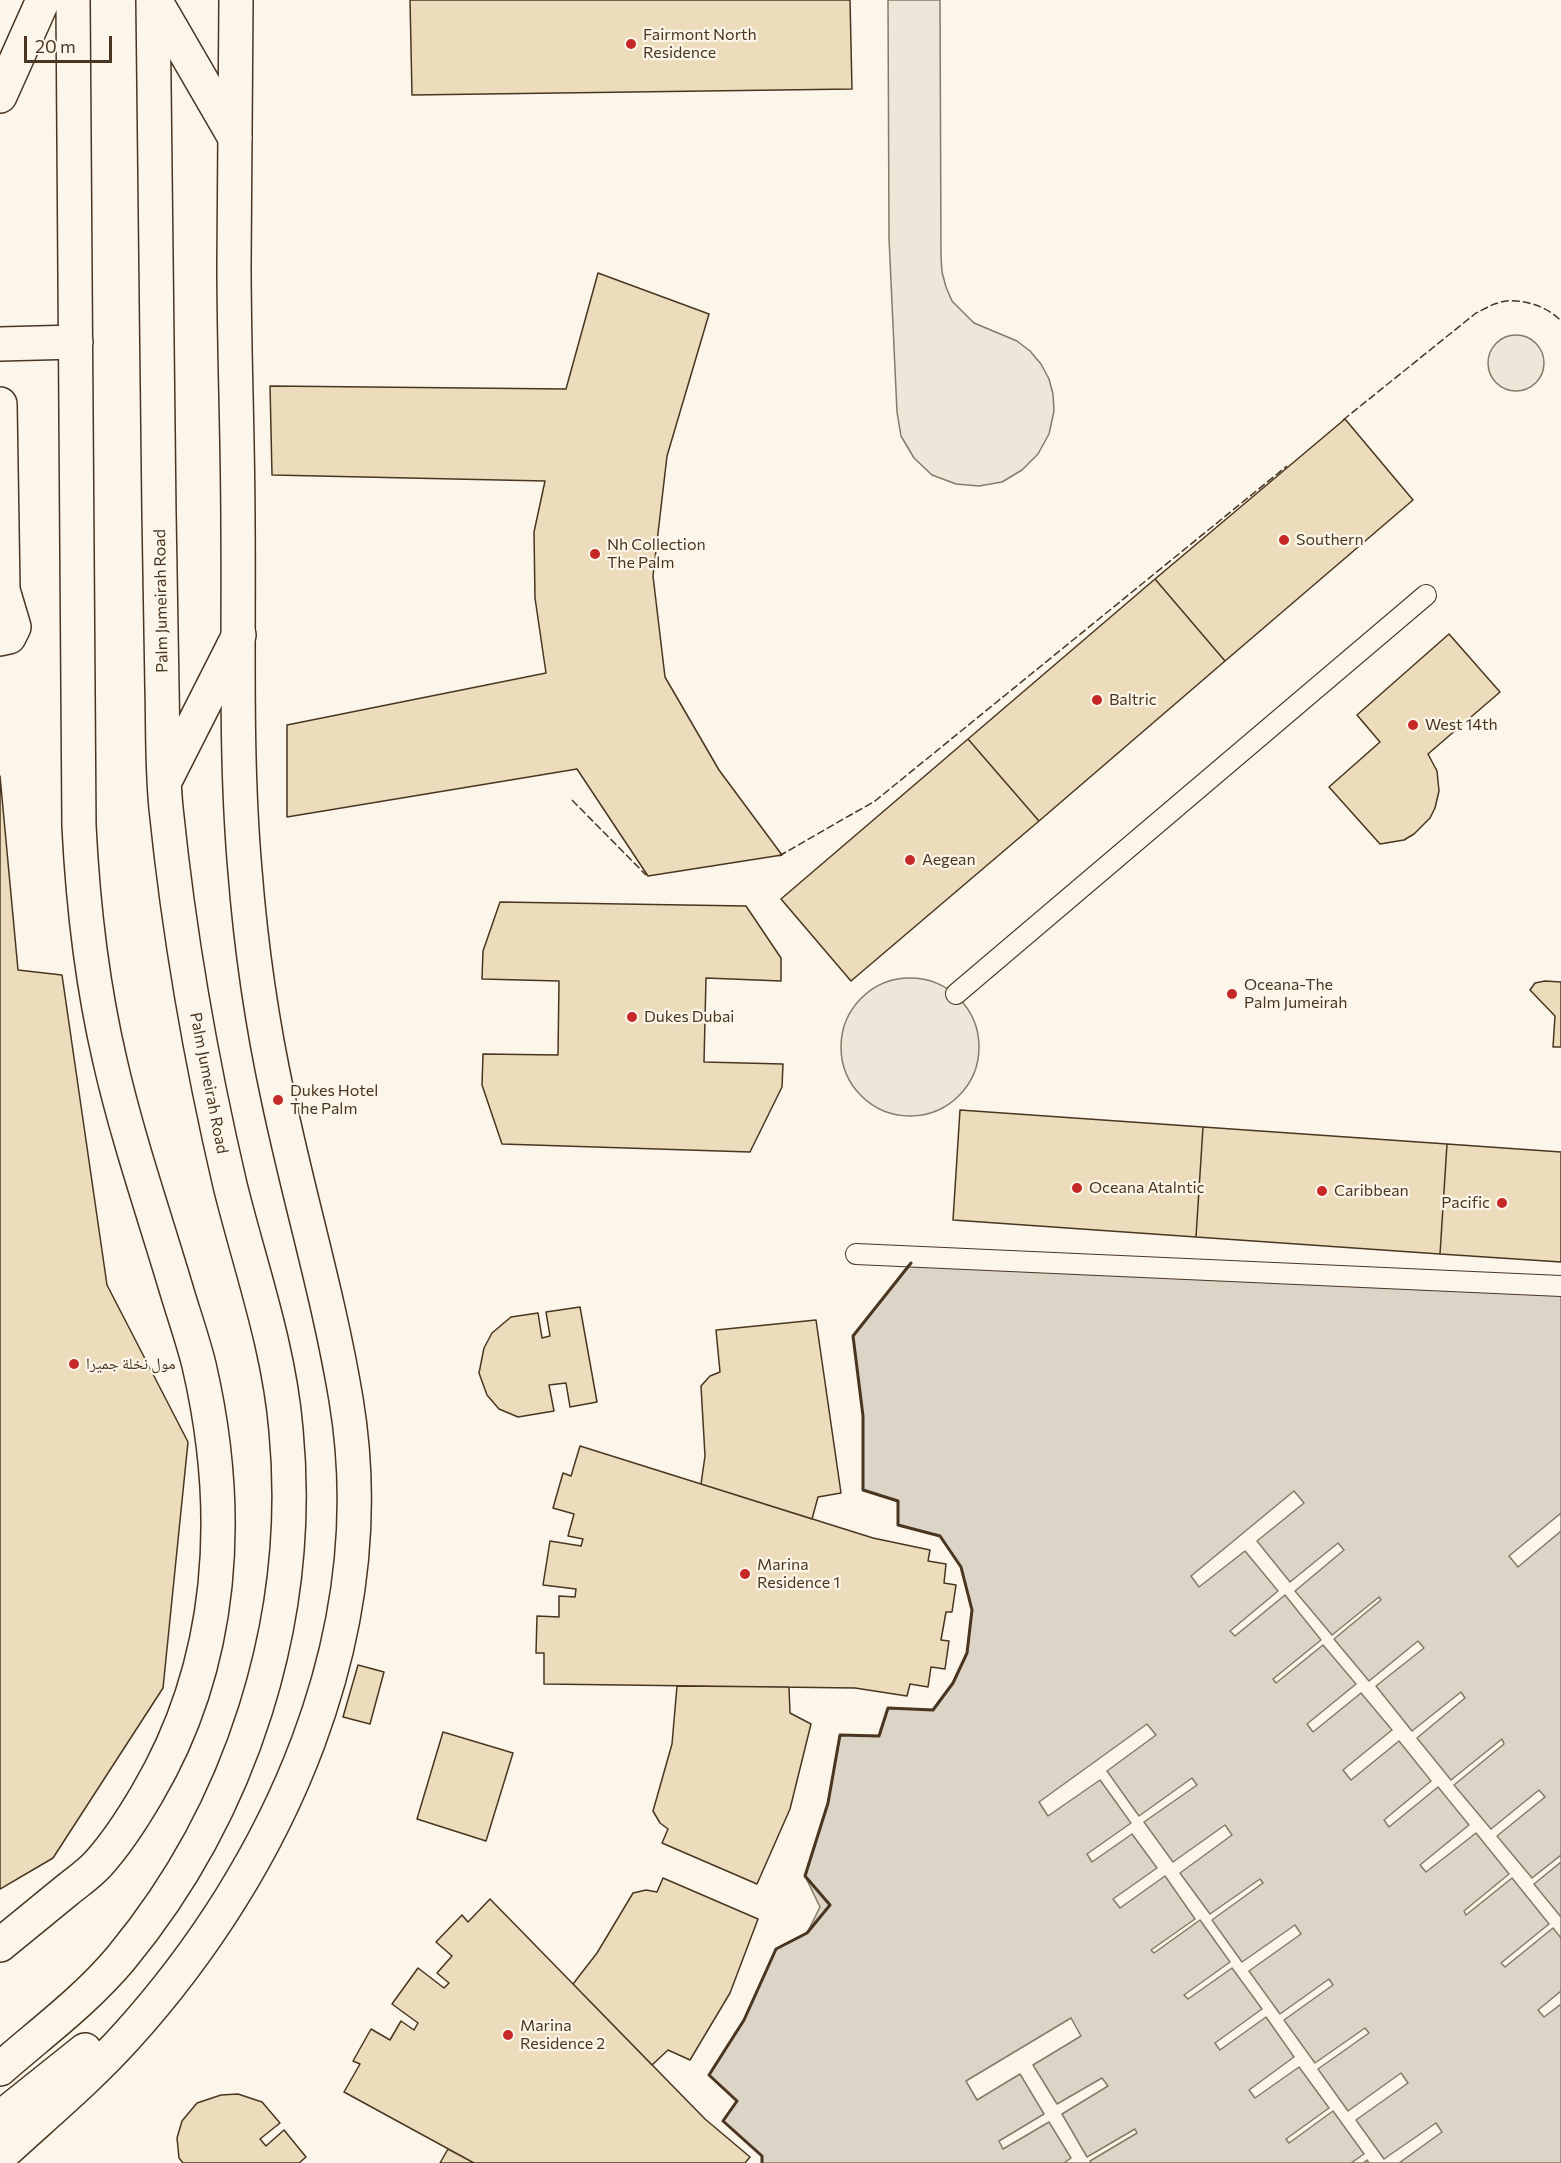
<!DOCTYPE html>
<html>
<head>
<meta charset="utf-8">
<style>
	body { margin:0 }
	#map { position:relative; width:1561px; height:2163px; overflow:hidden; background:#fbf6e9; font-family:Commissioner,sans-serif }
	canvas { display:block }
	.scale { position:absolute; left:24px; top:36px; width:88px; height:27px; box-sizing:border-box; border:3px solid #4a3520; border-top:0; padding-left:8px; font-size:18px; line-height:21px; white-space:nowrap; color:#4a3520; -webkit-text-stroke:4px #fbf6e9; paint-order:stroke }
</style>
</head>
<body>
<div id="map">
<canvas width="1561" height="2163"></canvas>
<div class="scale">20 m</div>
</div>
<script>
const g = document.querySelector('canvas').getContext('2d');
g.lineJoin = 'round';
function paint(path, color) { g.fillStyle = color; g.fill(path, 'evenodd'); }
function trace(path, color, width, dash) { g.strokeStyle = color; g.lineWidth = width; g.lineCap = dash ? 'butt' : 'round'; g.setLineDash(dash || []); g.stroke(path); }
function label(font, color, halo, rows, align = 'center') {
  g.font = font + ' Commissioner,"Noto Naskh Arabic",sans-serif'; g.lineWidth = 4.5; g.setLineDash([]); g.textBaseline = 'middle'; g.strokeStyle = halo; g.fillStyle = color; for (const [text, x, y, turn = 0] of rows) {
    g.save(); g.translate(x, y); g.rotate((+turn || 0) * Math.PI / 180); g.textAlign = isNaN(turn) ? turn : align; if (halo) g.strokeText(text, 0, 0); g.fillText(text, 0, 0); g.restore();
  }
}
const green = new Path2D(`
	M1488 363a28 28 0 1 1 56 0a28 28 0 1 1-56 0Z`);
const parking = new Path2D(`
	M 888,0 L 940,0 L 941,257 L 942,272 L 946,287 L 952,301 L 974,323 L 1017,341 L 1030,351 L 1041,364 L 1049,379 L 1053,394 L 1054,411 L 1049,434 L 1038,454 L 1022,470 L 1002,482 L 979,486 L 956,484 L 932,475 L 914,458 L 901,436 L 897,412 L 889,238 Z
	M841 1047a69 69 0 1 1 138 0a69 69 0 1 1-138 0Z`);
const water = new Path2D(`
	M 922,1250 L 1561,1287 L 1561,2163 L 762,2163 L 762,2156 L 723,2121 L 737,2101 L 709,2075 L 744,2020 L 776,1949 L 807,1933 L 820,1907 L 805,1876 L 828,1803 L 840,1735 L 879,1736 L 888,1708 L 933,1710 L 953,1683 L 967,1653 L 972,1610 L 961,1567 L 940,1536 L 898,1525 L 898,1501 L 863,1490 L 863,1416 L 853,1336 Z`);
const pier = new Path2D(`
	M 1294,1491 L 1304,1503 L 1257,1541 L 1290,1582 L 1338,1543 L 1344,1550 L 1295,1591 L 1332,1635 L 1379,1597 L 1381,1600 L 1334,1639 L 1369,1681 L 1418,1641 L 1424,1648 L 1376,1686 L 1412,1731 L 1461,1692 L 1465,1698 L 1417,1738 L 1451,1780 L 1502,1739 L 1504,1744 L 1454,1785 L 1491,1829 L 1539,1790 L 1545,1797 L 1497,1836 L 1532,1878 L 1561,1855 L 1561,1862 L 1534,1884 L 1561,1917 L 1561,1938 L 1553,1928 L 1505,1967 L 1501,1963 L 1549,1924 L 1512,1878 L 1466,1915 L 1464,1911 L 1509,1874 L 1476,1833 L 1426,1872 L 1420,1865 L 1469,1825 L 1438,1787 L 1389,1827 L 1384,1820 L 1431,1781 L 1399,1741 L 1351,1780 L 1343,1770 L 1392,1730 L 1361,1693 L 1313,1732 L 1307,1724 L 1356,1684 L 1323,1645 L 1276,1683 L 1273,1679 L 1321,1640 L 1285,1595 L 1235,1636 L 1230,1631 L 1278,1591 L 1245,1551 L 1199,1587 L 1191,1576 Z
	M 1561,1513 L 1561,1531 L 1518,1567 L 1509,1556 Z
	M 1147,1724 L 1156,1735 L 1107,1771 L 1139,1816 L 1192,1778 L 1197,1785 L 1144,1822 L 1173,1862 L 1225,1825 L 1232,1835 L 1180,1873 L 1210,1914 L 1260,1879 L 1263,1883 L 1212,1920 L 1242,1962 L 1295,1925 L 1301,1934 L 1249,1971 L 1280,2014 L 1329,1979 L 1333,1985 L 1284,2020 L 1315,2063 L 1365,2028 L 1369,2033 L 1318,2069 L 1348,2111 L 1401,2073 L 1408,2083 L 1356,2120 L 1384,2159 L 1436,2123 L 1442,2132 L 1399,2163 L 1369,2163 L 1367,2160 L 1363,2163 L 1351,2163 L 1364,2154 L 1333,2111 L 1289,2143 L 1286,2139 L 1329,2108 L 1299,2067 L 1255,2098 L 1249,2090 L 1294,2057 L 1266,2017 L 1220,2050 L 1215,2043 L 1262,2009 L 1232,1968 L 1188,1999 L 1184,1995 L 1230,1962 L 1200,1920 L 1154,1953 L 1151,1950 L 1195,1919 L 1165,1876 L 1120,1908 L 1113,1899 L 1157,1868 L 1132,1834 L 1092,1862 L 1087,1854 L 1131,1823 L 1100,1780 L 1048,1816 L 1039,1802 Z
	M 1561,1991 L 1561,2004 L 1544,2017 L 1538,2010 Z
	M 1071,2018 L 1081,2036 L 1033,2065 L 1057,2104 L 1102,2078 L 1108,2086 L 1062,2114 L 1087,2157 L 1135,2129 L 1137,2133 L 1090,2161 L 1091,2163 L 1064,2163 L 1071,2158 L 1049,2122 L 1003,2149 L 999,2141 L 1044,2114 L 1020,2074 L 977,2100 L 966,2081 Z`);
const building = new Path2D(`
	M 410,0 L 850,0 L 852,89 L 412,95 Z
	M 598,273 L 709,314 L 667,456 L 653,576 L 665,677 L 719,770 L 782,855 L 648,876 L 577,769 L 287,817 L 287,725 L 546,673 L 535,598 L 534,532 L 545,481 L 272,475 L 270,386 L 566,389 Z
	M 1345,419 L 1413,500 L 1225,661 L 1155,579 Z
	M 1155,579 L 1225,661 L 1039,821 L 968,739 Z
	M 1449,634 L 1500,692 L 1428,754 L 1437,771 L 1439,791 L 1435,808 L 1430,818 L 1414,834 L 1404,840 L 1380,844 L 1329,787 L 1380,742 L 1357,715 Z
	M 968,739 L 1039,821 L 851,981 L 781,899 Z
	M 0,776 L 18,970 L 62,975 L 107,1285 L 188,1442 L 163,1688 L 53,1858 L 0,1889 Z
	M 500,902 L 746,906 L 781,958 L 781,981 L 706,978 L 704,1062 L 783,1064 L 782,1087 L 750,1152 L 502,1144 L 482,1085 L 483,1054 L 558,1055 L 559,981 L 482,979 L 483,951 Z
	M 1545,981 L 1561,982 L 1561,1047 L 1553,1047 L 1555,1016 L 1530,990 L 1535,983 Z
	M 960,1110 L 1203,1127 L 1196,1237 L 953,1220 Z
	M 1203,1127 L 1447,1144 L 1440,1254 L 1196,1237 Z
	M 1447,1144 L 1561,1152 L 1561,1262 L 1440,1254 Z
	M 580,1307 L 597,1402 L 570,1407 L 566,1383 L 549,1385 L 554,1411 L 518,1417 L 499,1409 L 487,1395 L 479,1373 L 484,1348 L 492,1333 L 511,1317 L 538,1313 L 542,1338 L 550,1336 L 546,1312 Z
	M 816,1320 L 841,1493 L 818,1497 L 812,1519 L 701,1484 L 705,1456 L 701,1386 L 710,1376 L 720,1372 L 716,1330 Z
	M 580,1446 L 873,1538 L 930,1550 L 928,1561 L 946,1564 L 944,1583 L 956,1585 L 952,1612 L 946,1612 L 941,1640 L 949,1641 L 945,1669 L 931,1667 L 928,1687 L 910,1684 L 907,1696 L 855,1688 L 544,1684 L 544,1653 L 536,1653 L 537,1616 L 559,1617 L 559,1596 L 575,1597 L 576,1589 L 543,1585 L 550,1541 L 581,1546 L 583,1539 L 568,1536 L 574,1514 L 553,1508 L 563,1473 L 571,1476 Z
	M 358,1665 L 384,1672 L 370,1724 L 343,1717 Z
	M 677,1686 L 789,1687 L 790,1713 L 811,1724 L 790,1809 L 757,1884 L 662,1843 L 668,1829 L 660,1823 L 653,1811 L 672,1744 Z
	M 443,1732 L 513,1753 L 486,1841 L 417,1819 Z
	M 663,1878 L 758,1919 L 730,1993 L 690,2060 L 668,2050 L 652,2065 L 573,1984 L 597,1953 L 633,1893 L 646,1890 L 657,1892 Z
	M 490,1899 L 705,2119 L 750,2157 L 745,2163 L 474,2163 L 344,2092 L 360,2064 L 353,2061 L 371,2029 L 390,2040 L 401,2021 L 414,2030 L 418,2023 L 392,2004 L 418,1968 L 444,1988 L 449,1983 L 437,1973 L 452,1956 L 436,1942 L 462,1915 L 468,1922 Z
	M 238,2094 L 262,2102 L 280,2123 L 260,2139 L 266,2146 L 284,2130 L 306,2157 L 299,2163 L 183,2163 L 179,2158 L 177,2138 L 182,2121 L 197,2103 L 221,2095 Z
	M 448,2149 L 474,2163 L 440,2163 Z`);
const pedestrian = new Path2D(`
	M 956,994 L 1426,595
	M 856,1254 L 1561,1286`);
const tertiary = new Path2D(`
	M 0,404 L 3,590 L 14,627 L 9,637 L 0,639
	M 0,2118 L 85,2050
	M 0,2156 C 42,2117 87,2080 125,2038 C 280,1867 385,1633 346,1399 C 329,1297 299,1198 278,1097 C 262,1023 251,947 245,871 C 235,757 239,641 238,527 C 238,439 234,351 234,264 C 234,176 236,88 236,0`);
const secondary = new Path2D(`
	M 155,0 L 235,138
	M 0,96 L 43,0
	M 0,344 L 76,342
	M 166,779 L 239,635
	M 0,1945 C 22,1927 44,1909 66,1891 C 77,1882 89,1874 98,1864 C 117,1843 133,1818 147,1794 C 225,1662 233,1512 199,1365 C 193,1341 185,1318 178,1295 C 155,1217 128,1140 110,1061 C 92,984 83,906 79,826 L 73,0
	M 0,2069 C 41,2033 86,2000 121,1958 C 242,1812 304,1619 286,1430 C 279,1346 250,1266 230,1185 C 201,1061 179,935 166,808 C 162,768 163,728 162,688 C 161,630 160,572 159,513 C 157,342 155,171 153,0`);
const fence = new Path2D(`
	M 1343,420 L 1476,313 C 1483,310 1490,305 1498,303 C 1517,296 1548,306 1561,321
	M 572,800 L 646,875
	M 779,856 L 875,801 L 1287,466`);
const wall = new Path2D(`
	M 762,2163 L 762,2156 L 723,2121 L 737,2101 L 709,2075 L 744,2020 L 776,1949 L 807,1933 L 830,1905 L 805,1876 L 828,1803 L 840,1735 L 879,1736 L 888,1708 L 933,1710 L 953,1683 L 967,1653 L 972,1610 L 961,1567 L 940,1536 L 898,1525 L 898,1501 L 863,1490 L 863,1416 L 853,1336 L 911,1263`);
const markers = [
	[631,44,6,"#c62828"],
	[1284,540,6,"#c62828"],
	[595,554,6,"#c62828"],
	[1097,700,6,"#c62828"],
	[1413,725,6,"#c62828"],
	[910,860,6,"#c62828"],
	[1232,994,6,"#c62828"],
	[632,1017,6,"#c62828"],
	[278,1100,6,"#c62828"],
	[1077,1188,6,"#c62828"],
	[1322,1191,6,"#c62828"],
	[1502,1203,6,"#c62828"],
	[74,1364,6,"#c62828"],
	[745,1574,6,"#c62828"],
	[508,2035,6,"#c62828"]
];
const poiNames = [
	["Fairmont North",643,35],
	["Residence",643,53],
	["Southern",1296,540],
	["Nh Collection",607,545],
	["The Palm",607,563],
	["Baltric",1109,700],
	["West 14th",1425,725],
	["Aegean",922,860],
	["Oceana-The",1244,985],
	["Palm Jumeirah",1244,1003],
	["Dukes Dubai",644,1017],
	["Dukes Hotel",290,1091],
	["The Palm",290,1109],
	["Oceana Atalntic",1089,1188],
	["Caribbean",1334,1191],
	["Pacific",1490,1203,"right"],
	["مول نخلة جميرا",86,1364],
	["Marina",757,1565],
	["Residence 1",757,1583],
	["Marina",520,2026],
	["Residence 2",520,2044]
];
const streetNames = [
	["Palm Jumeirah Road",161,601,-91],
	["Palm Jumeirah Road",209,1083,79]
];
paint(green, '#ede6d9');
trace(green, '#887966', 1.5);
paint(parking, '#ede7d9');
trace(parking, '#887966', 1.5);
paint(water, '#dcd4c6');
trace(water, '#887966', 1.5);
paint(pier, '#fbf6e9');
trace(pier, '#887966', 1.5);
paint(building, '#ecdcbc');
trace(building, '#4a3520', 1.5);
trace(pedestrian, '#4a3520', 22);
trace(tertiary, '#4a3520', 36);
trace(secondary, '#4a3520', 36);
trace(pedestrian, '#fbf6e9', 20);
trace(tertiary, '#fbf6e9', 33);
trace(secondary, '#fbf6e9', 33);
trace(fence, '#4a3520', 1.5, [8, 3]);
trace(wall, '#4a3520', 3);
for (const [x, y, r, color] of markers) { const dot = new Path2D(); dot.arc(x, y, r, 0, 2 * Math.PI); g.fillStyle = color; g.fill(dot); trace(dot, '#fbf6e9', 2); }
label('16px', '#4a3520', '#fbf6e9', poiNames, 'left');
label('16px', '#4a3520', '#fbf6e9', streetNames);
</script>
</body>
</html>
